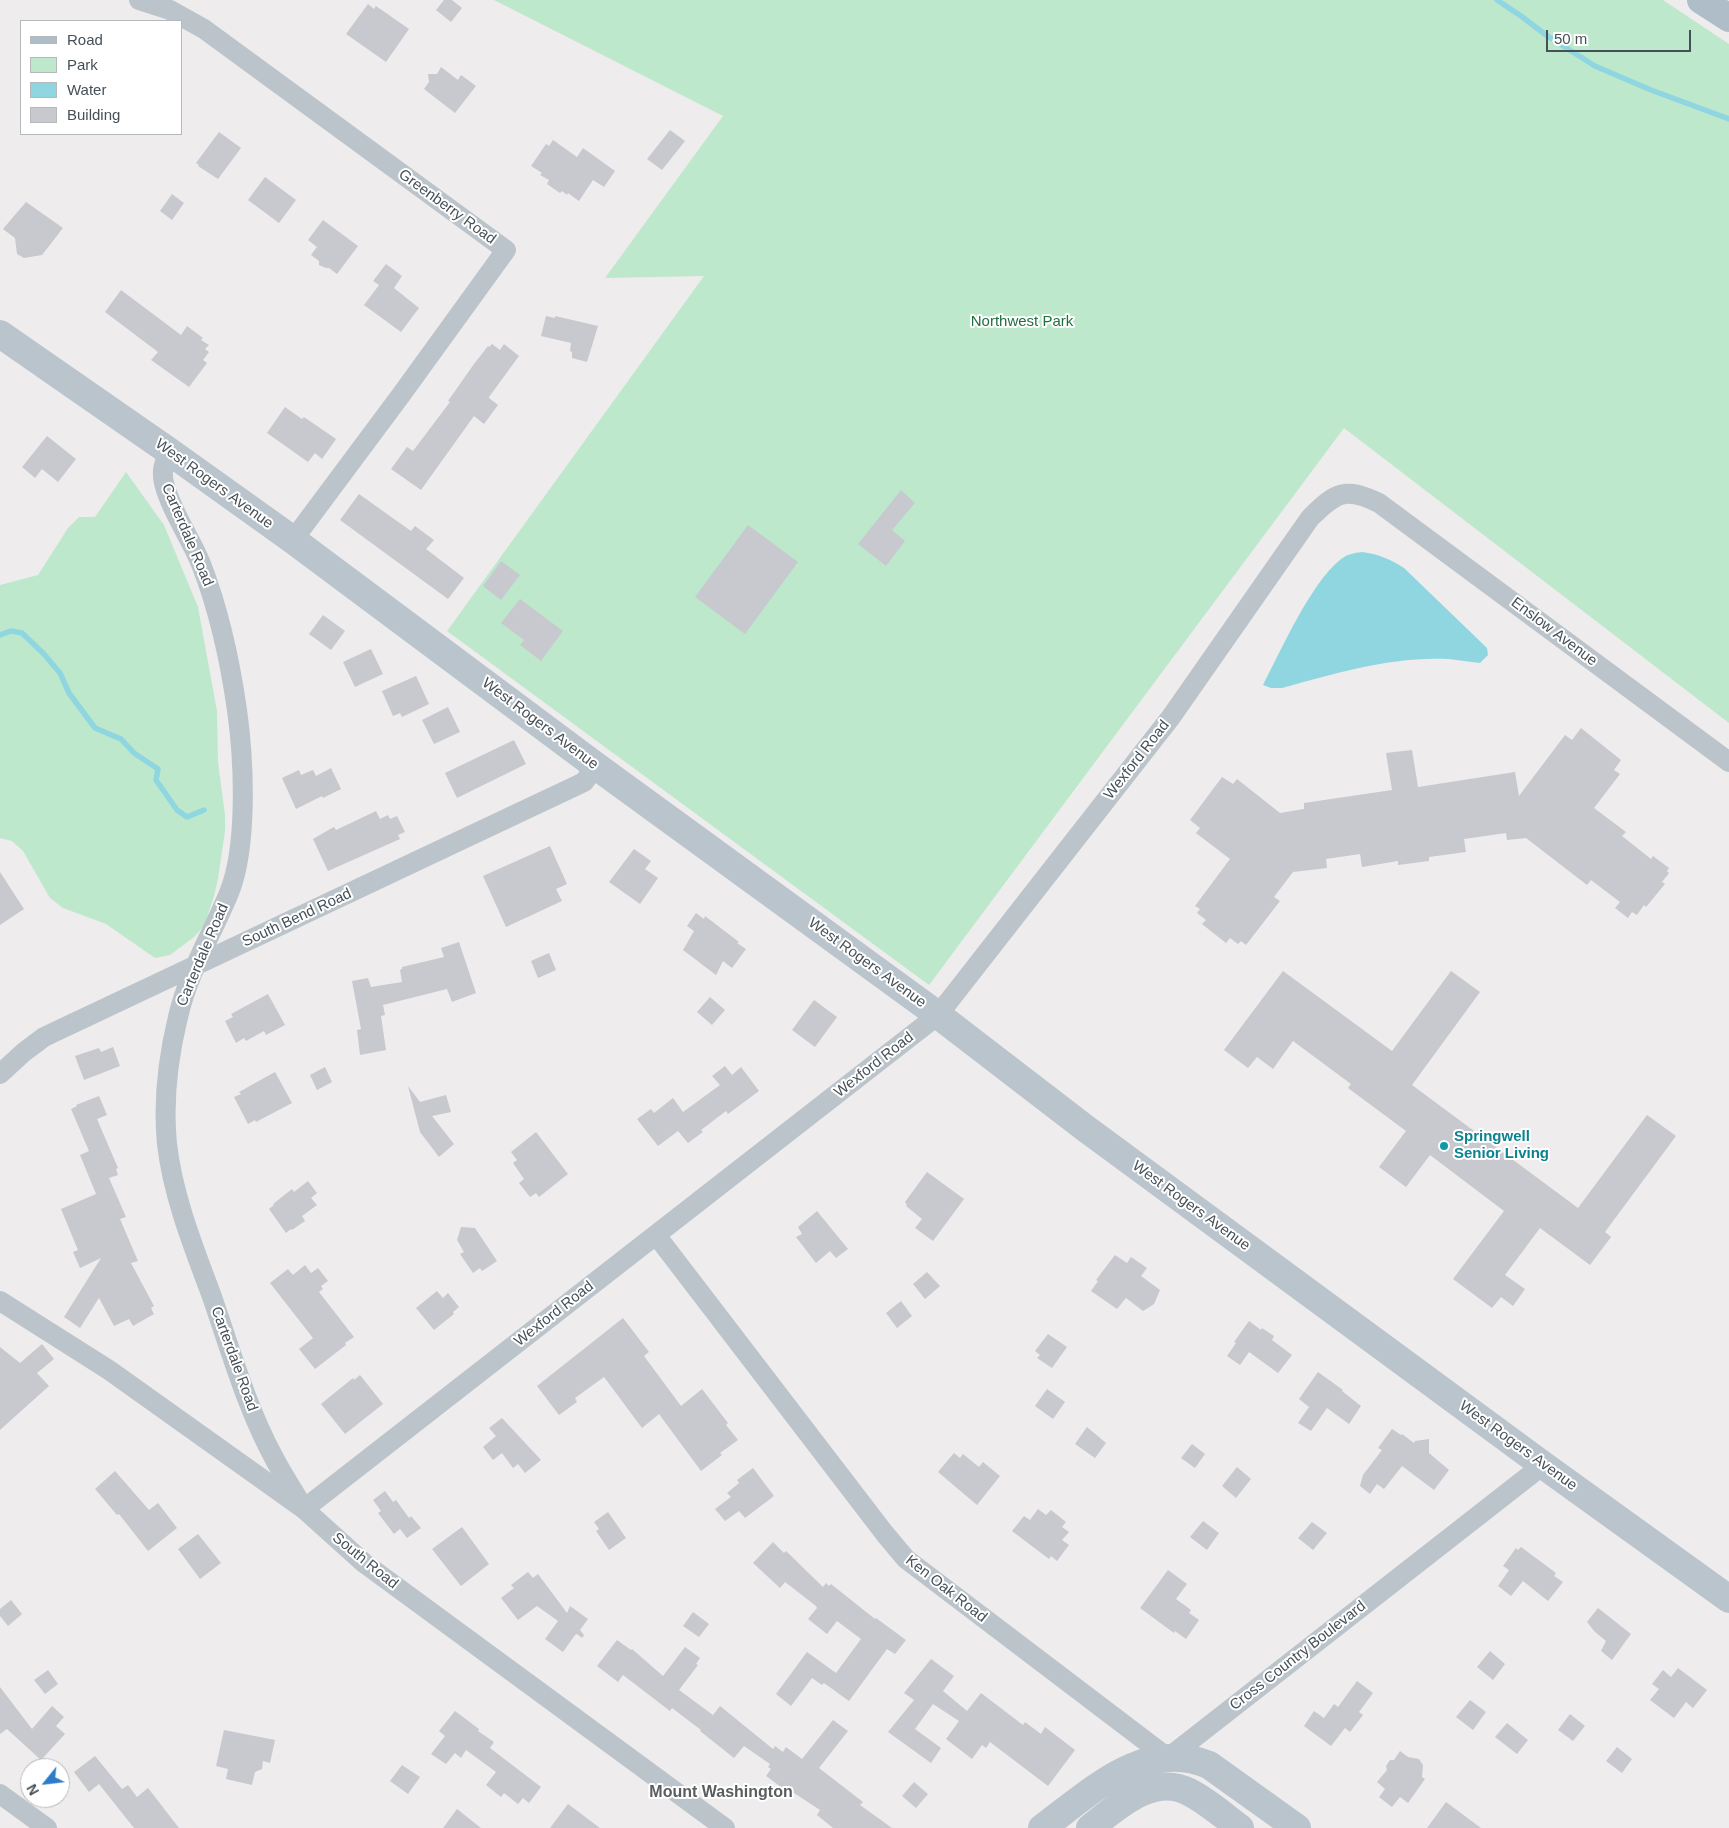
<!DOCTYPE html>
<html>
<head>
<meta charset="utf-8">
<style>
	body { margin:0 }
	#map { position:relative; width:1729px; height:1828px; overflow:hidden; background:#eeecec; font-family:Arial,sans-serif }
	canvas { display:block }
	.legend { position:absolute; left:20px; top:20px; width:162px; height:115px; box-sizing:border-box; background:#fff; border:1px solid #b5b9bc; margin:0; padding:6px 9px; list-style:none; font-size:15px; color:#465057 }
	.legend li { display:flex; align-items:center; gap:10px; height:25px }
	.legend b { width:25px; border:1px solid #b5b9bc }
	.north { position:absolute; left:20px; top:1758px; width:50px; height:50px; box-sizing:border-box; background:#fff; border:1px solid #b5b9bc; border-radius:50%; rotate:241deg; font-size:14px; font-weight:700; line-height:20px; text-align:center; color:#465057 }
	.north::after { content:''; display:block; margin:auto; width:18px; height:22px; background:#2c7dc8; clip-path:polygon(50% 0,100% 100%,50% 72%,0 100%) }
	.scale { position:absolute; left:1546px; top:30px; width:145px; height:22px; box-sizing:border-box; border:2px solid #465057; border-top:0; padding-left:6px; font-size:15px; line-height:18px; white-space:nowrap; color:#465057; -webkit-text-stroke:4px #fff; paint-order:stroke }
</style>
</head>
<body>
<div id="map">
<canvas width="1729" height="1828"></canvas>
<ul class="legend">
<li><b style="height:6px;background:#aebdc8"></b>Road</li>
<li><b style="height:14px;background:#bee8cb"></b>Park</li>
<li><b style="height:14px;background:#8fd6e1"></b>Water</li>
<li><b style="height:14px;background:#c7c9ce"></b>Building</li>
</ul>
<div class="north">N</div>
<div class="scale">50 m</div>
</div>
<script>
const g = document.querySelector('canvas').getContext('2d');
g.lineJoin = 'round';
function paint(path, color) { g.fillStyle = color; g.fill(path, 'evenodd'); }
function trace(path, color, width, dash) { g.strokeStyle = color; g.lineWidth = width; g.lineCap = dash ? 'butt' : 'round'; g.setLineDash(dash || []); g.stroke(path); }
function label(font, color, halo, rows, align = 'center') {
  g.font = font + ' Arial,sans-serif'; g.lineWidth = 4; g.setLineDash([]); g.textBaseline = 'middle'; g.strokeStyle = halo; g.fillStyle = color; for (const [text, x, y, turn = 0] of rows) {
    g.save(); g.translate(x, y); g.rotate((+turn || 0) * Math.PI / 180); g.textAlign = isNaN(turn) ? turn : align; if (halo) g.strokeText(text, 0, 0); g.fillText(text, 0, 0); g.restore();
  }
}
const green = new Path2D(`
	M 494,0 L 1663,0 L 1729,44 L 1729,723 L 1344,428 L 929,985 L 447,631 L 704,276 L 605,278 L 723,116 Z
	M 126,472 L 164,525 L 198,607 L 217,711 L 218,762 L 225,815 L 225,831 L 218,879 L 214,896 L 204,926 L 194,937 L 170,955 L 155,958 L 106,924 L 63,908 L 50,898 L 23,851 L 12,841 L 0,838 L 0,585 L 38,575 L 68,528 L 79,517 L 95,517 Z`);
const water = new Path2D(`
	M 1362,552 C 1378,554 1390,559 1404,568 L 1487,648 L 1488,655 L 1480,663 C 1469,662 1459,660 1449,659 C 1392,656 1336,673 1282,688 L 1271,688 L 1263,685 C 1281,650 1311,583 1340,560 C 1347,554 1354,553 1362,552 Z`);
const stream = new Path2D(`
	M 1497,0 L 1521,16 L 1546,35 L 1595,66 L 1651,90 L 1729,119
	M 0,635 L 11,631 L 22,633 L 43,653 L 60,673 L 69,693 L 95,728 L 121,739 L 134,753 L 158,769 L 156,780 L 177,810 L 187,817 L 204,810`);
const building = new Path2D(`
	M 444,0 L 452,0 L 462,8 L 451,22 L 436,10 Z
	M 368,4 L 374,9 L 376,6 L 409,29 L 386,62 L 346,34 Z
	M 441,67 L 458,80 L 461,75 L 476,86 L 455,113 L 424,89 L 429,82 L 428,74 L 437,74 Z
	M 670,130 L 685,141 L 662,170 L 647,159 Z
	M 219,132 L 241,148 L 218,179 L 198,166 L 199,165 L 196,163 Z
	M 553,140 L 577,157 L 583,148 L 615,171 L 604,187 L 593,180 L 579,201 L 568,193 L 567,195 L 562,191 L 560,193 L 547,184 L 549,180 L 540,175 L 542,173 L 531,166 L 546,144 L 549,146 Z
	M 265,177 L 296,200 L 279,223 L 248,200 Z
	M 172,194 L 184,203 L 172,220 L 160,211 Z
	M 26,202 L 63,228 L 42,255 L 24,258 L 17,254 L 15,238 L 3,229 Z
	M 323,220 L 358,246 L 337,274 L 329,268 L 326,268 L 319,265 L 319,261 L 311,255 L 317,247 L 308,240 Z
	M 386,264 L 402,276 L 394,288 L 419,308 L 401,332 L 364,305 L 379,285 L 373,281 Z
	M 121,290 L 181,335 L 187,326 L 203,338 L 201,340 L 209,345 L 205,349 L 209,352 L 203,360 L 207,363 L 189,387 L 151,360 L 158,352 L 105,312 Z
	M 546,316 L 555,318 L 555,316 L 598,326 L 587,362 L 572,358 L 572,352 L 570,351 L 571,343 L 541,336 Z
	M 492,344 L 500,350 L 504,344 L 519,356 L 489,397 L 489,398 L 498,405 L 484,424 L 474,416 L 421,490 L 391,469 L 407,447 L 413,451 L 450,402 L 448,401 L 474,364 L 488,346 L 489,347 Z
	M 285,407 L 302,419 L 304,417 L 336,439 L 322,459 L 315,453 L 308,462 L 267,433 Z
	M 47,436 L 76,459 L 58,482 L 42,469 L 35,478 L 22,467 Z
	M 901,490 L 915,503 L 892,530 L 905,541 L 886,566 L 858,544 Z
	M 359,494 L 411,531 L 415,526 L 434,540 L 426,549 L 464,578 L 448,599 L 340,520 Z
	M 748,525 L 798,562 L 745,634 L 695,597 Z
	M 501,561 L 520,575 L 501,600 L 483,586 Z
	M 520,599 L 563,631 L 541,661 L 520,645 L 524,640 L 501,623 Z
	M 323,615 L 345,631 L 331,650 L 309,634 Z
	M 371,649 L 383,674 L 355,687 L 343,662 Z
	M 416,676 L 429,704 L 402,717 L 400,713 L 393,716 L 382,691 Z
	M 448,707 L 460,732 L 434,744 L 422,720 Z
	M 1581,728 L 1621,760 L 1614,770 L 1620,774 L 1594,808 L 1626,832 L 1622,836 L 1651,859 L 1653,856 L 1669,868 L 1667,871 L 1669,873 L 1662,882 L 1665,884 L 1646,907 L 1644,905 L 1637,915 L 1632,912 L 1628,918 L 1615,908 L 1620,902 L 1591,880 L 1587,885 L 1526,838 L 1507,840 L 1506,833 L 1464,839 L 1466,852 L 1429,857 L 1429,861 L 1398,865 L 1398,861 L 1362,867 L 1360,854 L 1326,859 L 1327,868 L 1293,872 L 1274,897 L 1280,901 L 1246,945 L 1241,941 L 1238,944 L 1230,938 L 1226,943 L 1202,924 L 1206,920 L 1197,913 L 1200,909 L 1195,906 L 1230,859 L 1196,833 L 1200,828 L 1190,820 L 1222,777 L 1233,784 L 1237,779 L 1280,813 L 1304,809 L 1304,803 L 1392,790 L 1386,753 L 1412,750 L 1418,787 L 1515,772 L 1519,796 L 1565,735 L 1572,740 Z
	M 514,740 L 526,764 L 457,798 L 445,773 Z
	M 331,768 L 341,789 L 323,798 L 322,796 L 296,809 L 282,778 L 299,770 L 301,775 L 313,770 L 316,776 Z
	M 376,811 L 380,819 L 388,815 L 390,819 L 397,816 L 405,832 L 398,835 L 400,839 L 328,871 L 313,839 L 332,828 L 334,827 L 336,830 Z
	M 550,846 L 567,884 L 556,889 L 562,901 L 506,927 L 483,876 Z
	M 634,849 L 651,861 L 645,869 L 658,878 L 640,904 L 609,882 Z
	M 0,872 L 24,909 L 0,925 Z
	M 696,913 L 704,919 L 705,916 L 739,942 L 737,943 L 746,949 L 732,968 L 723,961 L 716,975 L 683,950 L 694,931 L 687,926 Z
	M 459,942 L 476,993 L 452,1002 L 447,989 L 383,1005 L 385,1015 L 381,1016 L 386,1050 L 360,1055 L 357,1030 L 361,1029 L 352,981 L 368,978 L 371,987 L 402,982 L 400,970 L 402,969 L 402,967 L 444,957 L 441,948 Z
	M 549,953 L 556,970 L 538,978 L 531,961 Z
	M 1283,971 L 1392,1051 L 1451,971 L 1480,992 L 1412,1085 L 1578,1208 L 1647,1115 L 1676,1136 L 1605,1232 L 1611,1237 L 1590,1265 L 1540,1228 L 1505,1275 L 1525,1289 L 1513,1306 L 1501,1297 L 1492,1308 L 1453,1279 L 1504,1211 L 1430,1155 L 1406,1187 L 1379,1167 L 1406,1131 L 1348,1088 L 1351,1084 L 1293,1041 L 1273,1069 L 1257,1057 L 1248,1068 L 1224,1050 Z
	M 268,994 L 285,1025 L 266,1035 L 264,1031 L 246,1041 L 244,1038 L 236,1043 L 225,1021 L 233,1017 L 231,1014 Z
	M 710,997 L 725,1010 L 712,1025 L 697,1012 Z
	M 814,1000 L 837,1017 L 815,1047 L 792,1030 Z
	M 113,1047 L 120,1066 L 84,1080 L 75,1056 L 99,1048 L 101,1052 Z
	M 725,1066 L 732,1075 L 741,1067 L 759,1091 L 728,1114 L 726,1111 L 701,1130 L 703,1132 L 688,1143 L 678,1131 L 658,1146 L 637,1119 L 651,1109 L 654,1113 L 673,1098 L 683,1112 L 720,1085 L 712,1076 Z
	M 325,1067 L 332,1082 L 317,1090 L 310,1075 Z
	M 275,1072 L 292,1103 L 256,1122 L 255,1120 L 248,1124 L 234,1097 L 241,1094 L 239,1092 Z
	M 408,1086 L 420,1102 L 446,1095 L 451,1112 L 432,1116 L 454,1144 L 439,1157 L 420,1132 Z
	M 99,1096 L 107,1115 L 97,1119 L 118,1168 L 116,1169 L 118,1175 L 109,1178 L 126,1217 L 120,1219 L 138,1261 L 131,1263 L 154,1306 L 151,1308 L 154,1314 L 133,1326 L 129,1319 L 114,1326 L 99,1298 L 80,1328 L 64,1317 L 101,1258 L 80,1268 L 73,1252 L 78,1250 L 61,1209 L 96,1194 L 80,1155 L 89,1151 L 71,1109 L 77,1106 L 76,1105 Z
	M 536,1132 L 568,1174 L 539,1197 L 536,1193 L 530,1197 L 519,1183 L 524,1179 L 513,1163 L 517,1160 L 511,1152 Z
	M 927,1172 L 964,1199 L 933,1241 L 915,1228 L 922,1219 L 906,1206 L 907,1205 L 905,1202 Z
	M 308,1181 L 317,1193 L 311,1198 L 317,1205 L 302,1216 L 305,1221 L 292,1230 L 291,1229 L 286,1233 L 269,1209 L 274,1205 L 273,1204 L 292,1189 L 294,1192 Z
	M 817,1211 L 848,1249 L 836,1258 L 830,1251 L 816,1263 L 796,1237 L 802,1234 L 798,1227 Z
	M 461,1227 L 475,1228 L 497,1261 L 482,1271 L 480,1268 L 473,1273 L 460,1254 L 464,1252 L 457,1240 Z
	M 1115,1255 L 1127,1263 L 1131,1257 L 1147,1268 L 1141,1276 L 1160,1290 L 1154,1304 L 1151,1306 L 1143,1311 L 1126,1298 L 1117,1309 L 1091,1291 L 1098,1281 L 1096,1280 Z
	M 305,1265 L 311,1273 L 318,1268 L 328,1281 L 321,1286 L 323,1289 L 319,1292 L 354,1337 L 345,1343 L 346,1345 L 315,1369 L 299,1349 L 313,1338 L 270,1283 L 288,1269 L 293,1275 Z
	M 927,1272 L 940,1286 L 925,1299 L 913,1284 Z
	M 437,1291 L 443,1298 L 448,1293 L 459,1307 L 453,1312 L 454,1314 L 434,1330 L 416,1308 Z
	M 901,1301 L 912,1316 L 897,1328 L 886,1313 Z
	M 623,1318 L 649,1352 L 644,1356 L 681,1406 L 702,1389 L 728,1423 L 726,1425 L 738,1440 L 720,1453 L 722,1455 L 701,1471 L 659,1414 L 642,1428 L 604,1377 L 575,1398 L 577,1402 L 559,1415 L 537,1386 Z
	M 1249,1321 L 1261,1330 L 1262,1328 L 1274,1336 L 1272,1340 L 1292,1355 L 1278,1373 L 1249,1352 L 1240,1365 L 1227,1356 L 1236,1343 L 1234,1342 Z
	M 1048,1334 L 1067,1347 L 1052,1368 L 1037,1358 L 1040,1355 L 1035,1351 Z
	M 42,1344 L 54,1359 L 37,1373 L 49,1386 L 0,1430 L 0,1347 L 20,1363 Z
	M 1318,1372 L 1343,1390 L 1342,1391 L 1361,1406 L 1349,1424 L 1327,1408 L 1311,1431 L 1298,1423 L 1309,1407 L 1299,1399 Z
	M 360,1375 L 383,1404 L 345,1434 L 321,1404 L 353,1378 L 354,1380 Z
	M 1047,1389 L 1065,1402 L 1053,1419 L 1035,1406 Z
	M 502,1418 L 541,1460 L 525,1473 L 518,1464 L 513,1468 L 502,1453 L 493,1460 L 483,1447 L 496,1436 L 489,1428 Z
	M 1087,1427 L 1106,1443 L 1095,1458 L 1075,1444 Z
	M 1392,1429 L 1401,1435 L 1402,1434 L 1414,1443 L 1415,1441 L 1429,1439 L 1429,1453 L 1449,1470 L 1434,1490 L 1402,1466 L 1384,1489 L 1377,1484 L 1370,1494 L 1360,1486 L 1363,1475 L 1382,1450 L 1378,1448 Z
	M 1192,1444 L 1205,1454 L 1195,1468 L 1181,1458 Z
	M 954,1453 L 960,1458 L 963,1454 L 979,1467 L 983,1462 L 1000,1476 L 977,1505 L 938,1472 Z
	M 1237,1467 L 1251,1479 L 1236,1498 L 1222,1486 Z
	M 753,1468 L 774,1496 L 745,1518 L 739,1511 L 725,1521 L 715,1509 L 731,1497 L 727,1493 L 739,1483 L 737,1480 Z
	M 115,1471 L 149,1510 L 158,1503 L 177,1528 L 148,1551 L 119,1514 L 117,1515 L 95,1489 Z
	M 385,1491 L 393,1502 L 396,1500 L 409,1518 L 411,1516 L 421,1528 L 407,1538 L 400,1529 L 394,1534 L 378,1513 L 381,1511 L 373,1500 Z
	M 1038,1509 L 1046,1515 L 1051,1510 L 1066,1522 L 1062,1527 L 1069,1532 L 1062,1540 L 1069,1545 L 1057,1561 L 1051,1556 L 1049,1559 L 1012,1531 L 1024,1516 L 1030,1520 Z
	M 608,1512 L 626,1538 L 609,1550 L 596,1531 L 599,1529 L 594,1522 Z
	M 1203,1521 L 1219,1533 L 1207,1550 L 1190,1537 Z
	M 1312,1522 L 1327,1533 L 1313,1550 L 1298,1538 Z
	M 462,1527 L 489,1564 L 461,1586 L 432,1549 Z
	M 198,1534 L 221,1563 L 200,1579 L 178,1549 Z
	M 773,1542 L 784,1553 L 786,1551 L 823,1587 L 826,1583 L 829,1586 L 831,1584 L 875,1619 L 876,1618 L 906,1640 L 895,1654 L 887,1649 L 849,1701 L 824,1683 L 822,1685 L 812,1678 L 791,1706 L 776,1694 L 807,1652 L 836,1673 L 861,1639 L 837,1621 L 827,1634 L 808,1619 L 817,1608 L 816,1606 L 785,1582 L 780,1588 L 753,1563 Z
	M 1521,1547 L 1556,1573 L 1554,1576 L 1563,1582 L 1548,1601 L 1523,1581 L 1511,1596 L 1498,1586 L 1509,1570 L 1503,1566 L 1516,1548 L 1518,1550 Z
	M 1168,1570 L 1187,1584 L 1176,1599 L 1191,1610 L 1189,1613 L 1199,1620 L 1186,1639 L 1175,1631 L 1174,1633 L 1140,1608 Z
	M 528,1572 L 533,1578 L 538,1574 L 567,1613 L 570,1606 L 588,1619 L 580,1630 L 584,1635 L 582,1638 L 577,1634 L 575,1635 L 563,1652 L 545,1639 L 558,1621 L 537,1606 L 518,1620 L 501,1598 L 514,1588 L 511,1585 Z
	M 11,1600 L 22,1614 L 8,1626 L 0,1616 L 0,1609 Z
	M 1598,1608 L 1631,1634 L 1612,1660 L 1601,1651 L 1606,1641 L 1595,1632 L 1587,1622 Z
	M 693,1612 L 709,1624 L 699,1637 L 683,1626 Z
	M 617,1640 L 631,1650 L 632,1649 L 663,1676 L 685,1647 L 700,1658 L 696,1664 L 698,1665 L 679,1690 L 713,1715 L 720,1706 L 773,1749 L 775,1746 L 783,1752 L 786,1747 L 802,1759 L 833,1720 L 848,1731 L 819,1768 L 863,1802 L 860,1805 L 892,1828 L 833,1828 L 817,1815 L 820,1810 L 794,1793 L 792,1795 L 766,1776 L 771,1769 L 768,1767 L 770,1764 L 744,1746 L 734,1758 L 700,1731 L 701,1730 L 672,1708 L 670,1711 L 623,1675 L 618,1682 L 597,1666 Z
	M 1490,1651 L 1505,1664 L 1493,1680 L 1477,1667 Z
	M 931,1659 L 954,1676 L 943,1691 L 967,1711 L 981,1693 L 1023,1725 L 1025,1722 L 1041,1734 L 1045,1727 L 1075,1750 L 1048,1786 L 990,1742 L 986,1748 L 982,1745 L 972,1759 L 946,1739 L 959,1721 L 933,1704 L 915,1729 L 941,1748 L 931,1763 L 888,1732 L 914,1700 L 904,1693 Z
	M 1678,1668 L 1707,1690 L 1693,1708 L 1686,1702 L 1674,1718 L 1650,1700 L 1659,1689 L 1652,1684 L 1663,1670 L 1671,1677 Z
	M 48,1670 L 58,1684 L 45,1694 L 34,1680 Z
	M 1357,1681 L 1373,1693 L 1359,1712 L 1363,1715 L 1350,1732 L 1345,1728 L 1331,1746 L 1304,1726 L 1314,1711 L 1324,1718 L 1334,1704 L 1338,1707 Z
	M 0,1687 L 32,1729 L 52,1706 L 64,1717 L 56,1726 L 65,1734 L 41,1760 L 7,1729 L 0,1734 Z
	M 1470,1700 L 1486,1712 L 1473,1730 L 1456,1717 Z
	M 455,1711 L 479,1729 L 478,1731 L 494,1742 L 490,1748 L 541,1787 L 529,1803 L 523,1798 L 518,1804 L 504,1793 L 501,1797 L 486,1785 L 496,1772 L 466,1750 L 461,1758 L 455,1753 L 446,1764 L 431,1754 L 445,1736 L 439,1731 Z
	M 1570,1714 L 1585,1726 L 1573,1741 L 1558,1730 Z
	M 1507,1723 L 1528,1740 L 1517,1754 L 1495,1737 Z
	M 224,1730 L 275,1740 L 270,1763 L 263,1761 L 262,1769 L 255,1772 L 252,1785 L 226,1779 L 228,1769 L 216,1766 Z
	M 1617,1747 L 1632,1759 L 1622,1773 L 1606,1761 Z
	M 1400,1751 L 1408,1757 L 1419,1759 L 1423,1765 L 1422,1777 L 1425,1779 L 1408,1803 L 1400,1797 L 1392,1807 L 1379,1797 L 1385,1789 L 1377,1782 L 1387,1770 L 1386,1766 L 1390,1760 L 1394,1760 Z
	M 95,1756 L 122,1789 L 128,1785 L 137,1797 L 148,1788 L 179,1828 L 134,1828 L 99,1784 L 89,1792 L 74,1772 Z
	M 402,1765 L 420,1777 L 408,1794 L 390,1781 Z
	M 914,1782 L 928,1794 L 916,1808 L 902,1796 Z
	M 1446,1802 L 1481,1828 L 1427,1828 Z
	M 568,1804 L 600,1828 L 550,1828 Z
	M 457,1809 L 481,1828 L 443,1828 Z`);
const street = new Path2D(`
	M 139,0 L 170,10 L 204,29 L 506,250 L 401,395 L 293,540
	M 170,452 C 164,462 161,470 164,483 C 171,511 190,537 201,564 C 219,610 230,661 237,710 C 244,760 248,846 229,893 C 212,934 188,973 178,1017 C 168,1058 163,1103 167,1144 C 173,1196 193,1246 211,1294 C 230,1348 246,1406 273,1456 C 282,1474 294,1491 304,1509 L 938,1015 L 1171,717 L 1310,518 C 1335,493 1345,486 1379,503 L 1729,762
	M 0,1074 L 24,1052 L 44,1037 L 584,782 L 596,766
	M 656,1235 L 885,1534 L 906,1559 L 1168,1758
	M 0,1301 L 109,1370 L 304,1509 L 364,1563 L 725,1828
	M 1168,1758 L 1543,1465
	M 0,1794 L 47,1828`);
const secondary = new Path2D(`
	M 0,334 L 170,452 L 293,540 L 596,766 L 938,1015 L 1085,1128 L 1543,1465 L 1729,1599
	M 1042,1828 C 1091,1792 1145,1738 1209,1765 L 1297,1828
	M 1090,1828 C 1117,1807 1153,1773 1189,1792 C 1207,1801 1224,1816 1240,1828`);
const primary = new Path2D(`
	M 1701,0 L 1729,18`);
const markers = [
	[1444,1146,5,"#0f9aa8"]
];
const streetNames = [
	["Greenberry Road",447,207,36],
	["West Rogers Avenue",214,484,36],
	["Carterdale Road",187,535,67],
	["Enslow Avenue",1554,632,37],
	["West Rogers Avenue",540,724,37],
	["Wexford Road",1137,760,-52],
	["South Bend Road",297,918,-25],
	["Carterdale Road",203,955,-67],
	["West Rogers Avenue",867,963,36],
	["Wexford Road",874,1065,-38],
	["West Rogers Avenue",1191,1206,36],
	["Wexford Road",554,1314,-38],
	["Carterdale Road",234,1359,70],
	["West Rogers Avenue",1518,1446,36],
	["South Road",365,1561,39],
	["Ken Oak Road",946,1589,38],
	["Cross Country Boulevard",1298,1656,-38]
];
const parkNames = [
	["Northwest Park",1022,322]
];
const cultureNames = [
	["Springwell",1454,1137],
	["Senior Living",1454,1154]
];
const neighbourhoodNames = [
	["Mount Washington",721,1793]
];
paint(green, '#bee8cb');
paint(water, '#8fd6e1');
trace(stream, '#8fd6e1', 5.5);
paint(building, '#c7c9ce');
trace(street, '#bbc4ca', 20);
trace(secondary, '#b9c4cc', 28);
trace(primary, '#aebdc8', 28);
for (const [x, y, r, color] of markers) { const dot = new Path2D(); dot.arc(x, y, r, 0, 2 * Math.PI); g.fillStyle = color; g.fill(dot); trace(dot, '#fff', 2); }
label('15px', '#465057', '#fff', streetNames);
label('15px', '#206f41', '#fff', parkNames);
label('bold 15px', '#0d838f', '#fff', cultureNames, 'left');
label('bold 16px', '#595d60', '#fff', neighbourhoodNames);
</script>
</body>
</html>
